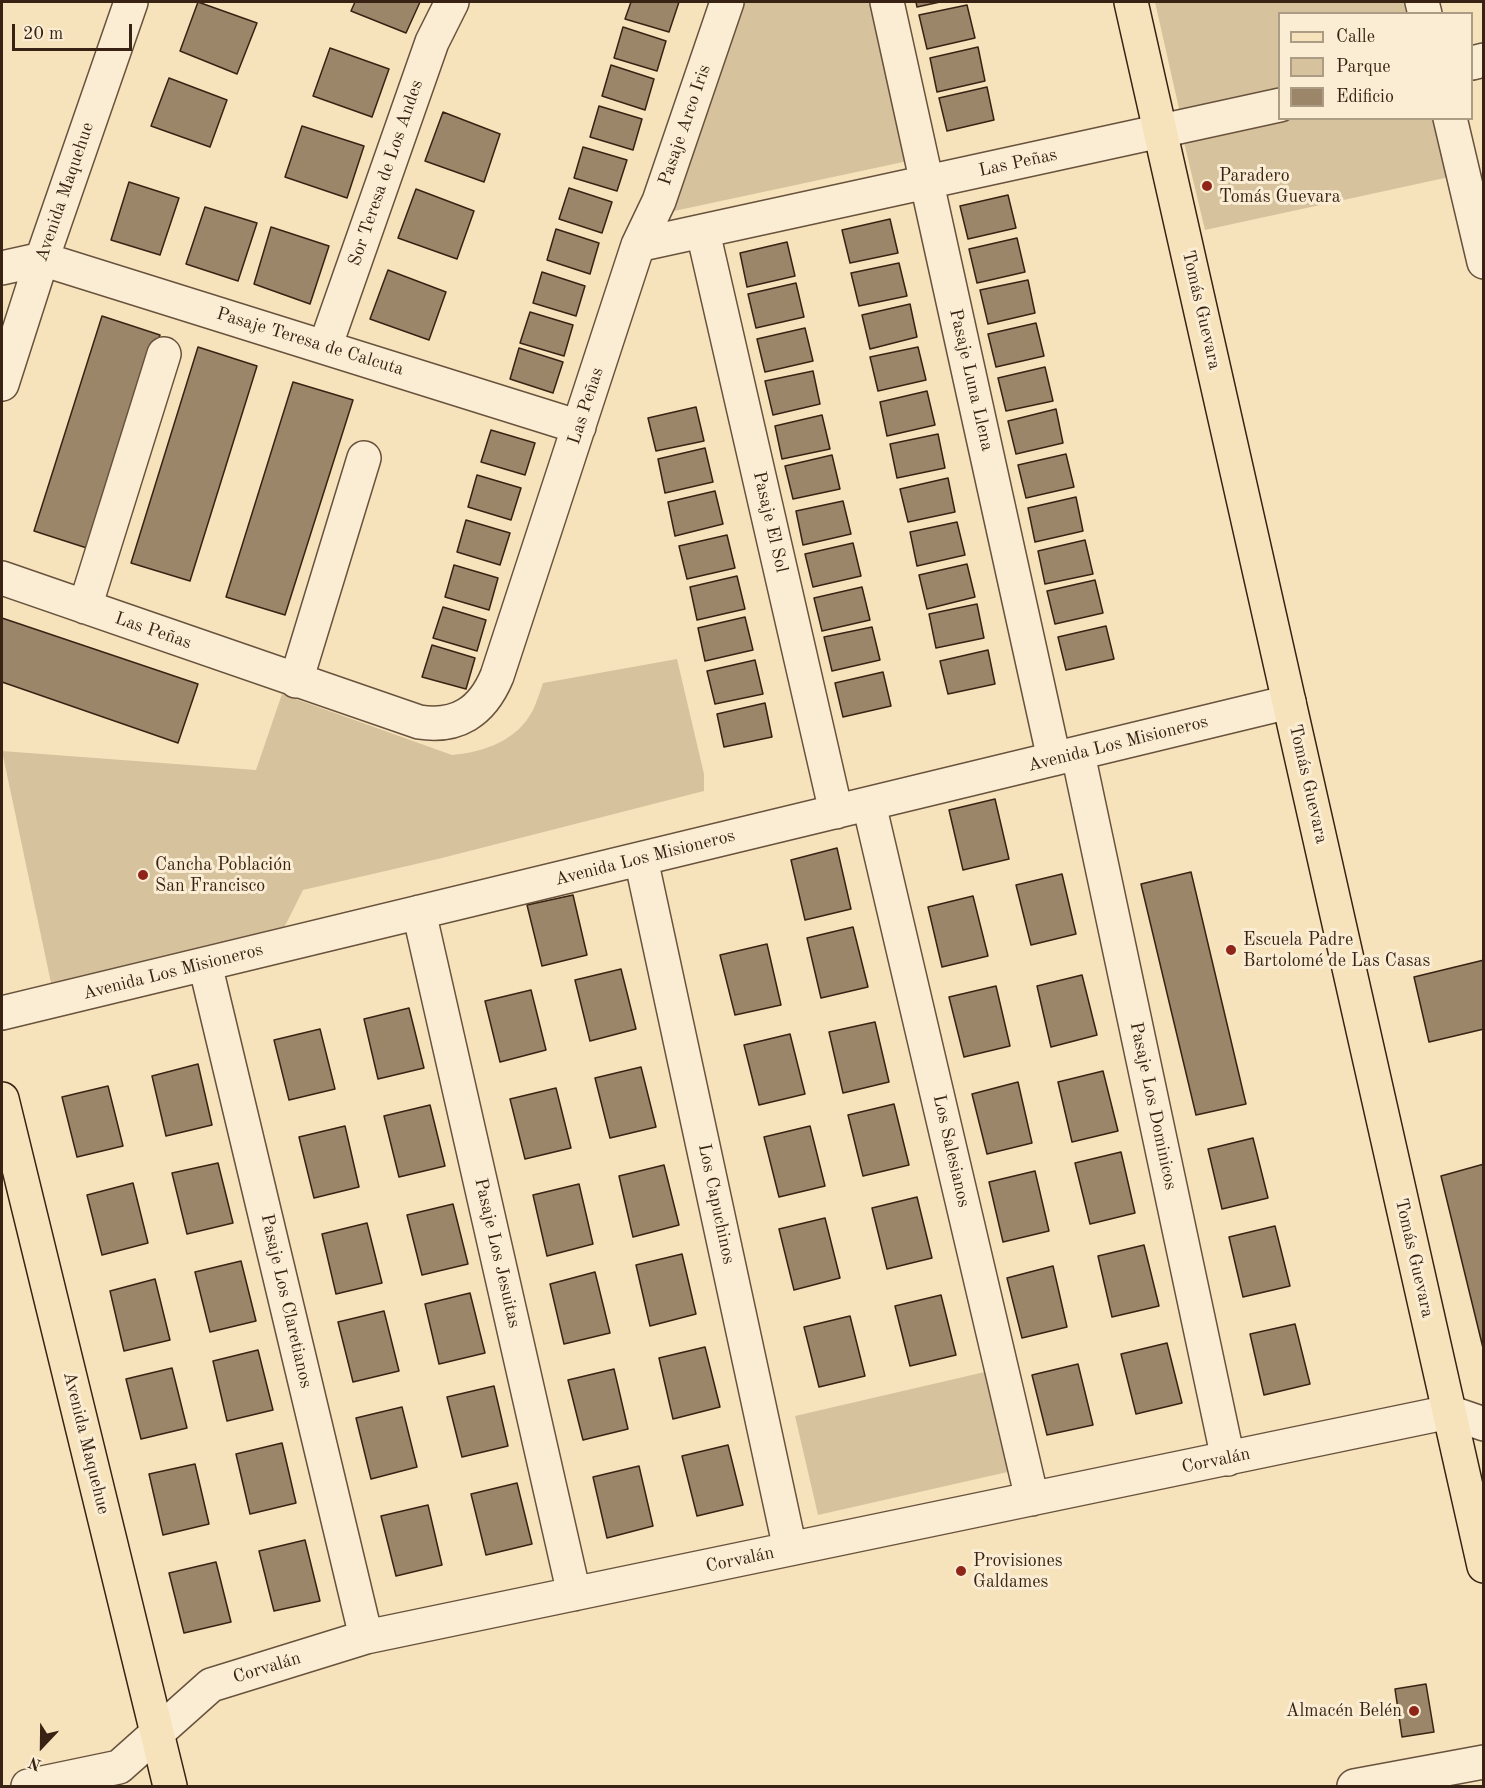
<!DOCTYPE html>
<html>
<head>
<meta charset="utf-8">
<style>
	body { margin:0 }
	#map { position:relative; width:1485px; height:1788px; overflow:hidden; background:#f7e3bb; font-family:"Old Standard TT",serif }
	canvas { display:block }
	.frame { position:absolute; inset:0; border:3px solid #382213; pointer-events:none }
	.legend { position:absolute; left:1278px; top:12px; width:195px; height:108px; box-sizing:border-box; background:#faedd3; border:2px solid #ac9c86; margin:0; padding:8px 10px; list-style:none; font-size:18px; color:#382213 }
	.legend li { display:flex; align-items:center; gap:12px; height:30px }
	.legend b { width:30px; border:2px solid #ac9c86 }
	.north { position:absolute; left:12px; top:1716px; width:60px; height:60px; -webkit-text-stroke:4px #faedd3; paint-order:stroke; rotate:202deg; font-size:16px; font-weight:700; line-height:24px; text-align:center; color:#382213 }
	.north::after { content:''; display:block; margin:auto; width:21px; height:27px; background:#382213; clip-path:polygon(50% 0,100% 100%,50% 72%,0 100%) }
	.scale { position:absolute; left:12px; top:24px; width:120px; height:27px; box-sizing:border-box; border:3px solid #382213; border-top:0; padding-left:8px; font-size:18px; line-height:21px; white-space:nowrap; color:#382213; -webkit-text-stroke:4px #faedd3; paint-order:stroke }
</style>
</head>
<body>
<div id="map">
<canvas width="1485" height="1788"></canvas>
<div class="frame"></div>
<ul class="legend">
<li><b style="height:8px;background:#f7e3bb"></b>Calle</li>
<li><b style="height:16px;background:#d7c29e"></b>Parque</li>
<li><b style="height:16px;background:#9b866a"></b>Edificio</li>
</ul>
<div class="north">N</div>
<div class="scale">20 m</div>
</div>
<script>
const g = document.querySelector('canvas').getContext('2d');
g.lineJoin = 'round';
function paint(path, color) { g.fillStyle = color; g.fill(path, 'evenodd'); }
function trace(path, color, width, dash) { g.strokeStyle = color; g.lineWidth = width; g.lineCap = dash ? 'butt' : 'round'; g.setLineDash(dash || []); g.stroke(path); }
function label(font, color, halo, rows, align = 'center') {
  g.font = font + ' "Old Standard TT",serif'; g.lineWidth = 6; g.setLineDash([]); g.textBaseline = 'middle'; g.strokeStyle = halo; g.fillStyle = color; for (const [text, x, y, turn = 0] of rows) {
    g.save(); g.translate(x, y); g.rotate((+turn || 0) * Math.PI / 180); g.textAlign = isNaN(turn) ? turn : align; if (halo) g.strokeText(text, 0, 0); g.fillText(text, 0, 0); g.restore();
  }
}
const green = new Path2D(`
	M 744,2 L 873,2 L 908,161 L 674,211 Z
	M 1155,2 L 1411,2 L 1414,13 L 1280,14 L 1279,90 L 1180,113 Z
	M 1280,118 L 1440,119 L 1454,176 L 1205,230 L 1182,134 Z
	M 677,659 L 704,774 L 704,791 L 442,858 L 303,890 L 281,934 L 51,983 L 2,751 L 256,770 L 282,694 L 452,755 C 484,752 517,741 533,710 C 537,701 540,692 543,683 Z
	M 989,1371 L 1012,1471 L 818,1515 L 795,1416 Z`);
const building = new Path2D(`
	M 198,2 L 257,23 L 237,74 L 180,51 Z
	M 355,2 L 420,2 L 406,33 L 351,11 Z
	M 631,2 L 679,2 L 669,32 L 625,19 Z
	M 916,2 L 940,2 L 917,7 Z
	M 967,5 L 975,38 L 927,49 L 919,15 Z
	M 623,27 L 666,41 L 657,71 L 614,58 Z
	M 978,47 L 985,81 L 937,92 L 930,58 Z
	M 330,48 L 389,69 L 372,117 L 313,96 Z
	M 611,65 L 654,79 L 645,110 L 602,96 Z
	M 169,78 L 227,100 L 210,147 L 151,126 Z
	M 987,87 L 994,120 L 947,131 L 939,98 Z
	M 599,106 L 642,119 L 633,150 L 590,137 Z
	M 443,112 L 500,134 L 484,182 L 425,161 Z
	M 302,126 L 364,146 L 347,198 L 285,177 Z
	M 583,147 L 627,160 L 617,191 L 574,178 Z
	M 129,182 L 179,198 L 160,255 L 111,240 Z
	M 569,188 L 612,202 L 602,233 L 559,219 Z
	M 416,189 L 474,211 L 457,259 L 398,238 Z
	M 1008,195 L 1016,228 L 968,239 L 960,206 Z
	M 205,207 L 257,223 L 238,281 L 186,264 Z
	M 890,219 L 898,253 L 850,263 L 842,230 Z
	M 271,227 L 329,246 L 310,304 L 254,284 Z
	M 556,229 L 599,243 L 590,274 L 547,260 Z
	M 1017,238 L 1025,272 L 977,283 L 969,249 Z
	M 787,242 L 795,276 L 747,287 L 740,253 Z
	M 899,263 L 907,296 L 859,306 L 851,273 Z
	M 388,270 L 446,292 L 429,340 L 370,319 Z
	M 542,272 L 585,286 L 576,316 L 533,303 Z
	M 1028,280 L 1035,313 L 988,324 L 980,290 Z
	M 796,283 L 804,317 L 756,328 L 748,294 Z
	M 910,304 L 917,337 L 870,349 L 862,315 Z
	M 530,312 L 573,325 L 564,356 L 520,343 Z
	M 102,316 L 160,335 L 93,550 L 34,531 Z
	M 1036,323 L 1044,356 L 996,367 L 988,334 Z
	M 805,328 L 813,361 L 765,372 L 757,339 Z
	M 198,347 L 257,366 L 190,581 L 131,563 Z
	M 918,347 L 926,380 L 878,391 L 870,357 Z
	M 519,348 L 563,362 L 553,393 L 510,379 Z
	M 1045,367 L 1053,401 L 1006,411 L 998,378 Z
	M 813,371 L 820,404 L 773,415 L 765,381 Z
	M 293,382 L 353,400 L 285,615 L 226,597 Z
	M 927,391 L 935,425 L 887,436 L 880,402 Z
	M 696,407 L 704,441 L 656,451 L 648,418 Z
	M 1056,409 L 1063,443 L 1016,454 L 1008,421 Z
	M 822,415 L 830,449 L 782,459 L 775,426 Z
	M 491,430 L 535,443 L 525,475 L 481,462 Z
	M 938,434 L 945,468 L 897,478 L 890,444 Z
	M 705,448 L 713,482 L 665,493 L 658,459 Z
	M 1066,454 L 1074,487 L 1026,498 L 1018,465 Z
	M 832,455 L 840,489 L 793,499 L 785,466 Z
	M 477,475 L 521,488 L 511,520 L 468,507 Z
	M 948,478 L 955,512 L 908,522 L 900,489 Z
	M 715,491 L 723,524 L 675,536 L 668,502 Z
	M 1076,497 L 1083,531 L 1035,542 L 1028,508 Z
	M 843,501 L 851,534 L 803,545 L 796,511 Z
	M 466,520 L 510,533 L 500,565 L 457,552 Z
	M 957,522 L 965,555 L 917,566 L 910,532 Z
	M 727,535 L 735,568 L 687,579 L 679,546 Z
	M 1085,540 L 1093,574 L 1045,584 L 1038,551 Z
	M 853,543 L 861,576 L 813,587 L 805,554 Z
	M 967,564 L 975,597 L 927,609 L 919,575 Z
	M 454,565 L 498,578 L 489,610 L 445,597 Z
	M 737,576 L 745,609 L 697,620 L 690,587 Z
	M 1095,580 L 1103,613 L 1055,624 L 1047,591 Z
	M 862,587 L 870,620 L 822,631 L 814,598 Z
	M 977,604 L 984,638 L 936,648 L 929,614 Z
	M 443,607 L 486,620 L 477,651 L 433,638 Z
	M 745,617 L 753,650 L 705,661 L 698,628 Z
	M 2,618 L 198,684 L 178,743 L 2,682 Z
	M 1106,626 L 1114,659 L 1066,670 L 1058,637 Z
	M 872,627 L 880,660 L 832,671 L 824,637 Z
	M 432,645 L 475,658 L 466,689 L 422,677 Z
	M 988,650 L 995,684 L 948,694 L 940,661 Z
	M 755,660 L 763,694 L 715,704 L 707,671 Z
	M 883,672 L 891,706 L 843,717 L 835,683 Z
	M 765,703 L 772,737 L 724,747 L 717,714 Z
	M 995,799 L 1009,859 L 963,870 L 949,810 Z
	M 837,848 L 851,909 L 805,920 L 791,860 Z
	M 1191,872 L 1246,1104 L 1196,1115 L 1141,884 Z
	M 1062,874 L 1076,934 L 1031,945 L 1016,885 Z
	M 573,895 L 587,955 L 542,966 L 527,905 Z
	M 973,896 L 988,956 L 942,967 L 928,907 Z
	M 853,927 L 868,987 L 821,998 L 807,938 Z
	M 767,944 L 781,1005 L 735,1015 L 720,955 Z
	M 1484,960 L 1484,1029 L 1429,1042 L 1414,977 Z
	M 621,969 L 636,1029 L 590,1041 L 575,980 Z
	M 1082,975 L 1097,1035 L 1051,1047 L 1037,986 Z
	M 996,986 L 1010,1046 L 964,1057 L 949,997 Z
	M 531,990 L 546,1050 L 500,1062 L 485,1001 Z
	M 409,1008 L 424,1068 L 378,1079 L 364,1019 Z
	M 875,1022 L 889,1082 L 843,1093 L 829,1032 Z
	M 320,1029 L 335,1089 L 289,1100 L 274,1040 Z
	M 790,1034 L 805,1094 L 759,1105 L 744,1045 Z
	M 198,1064 L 212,1125 L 166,1136 L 152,1076 Z
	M 641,1067 L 656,1127 L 610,1138 L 595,1078 Z
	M 1103,1071 L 1118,1131 L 1072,1142 L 1058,1082 Z
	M 1018,1082 L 1032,1143 L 987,1154 L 972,1094 Z
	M 108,1086 L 123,1146 L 77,1157 L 62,1097 Z
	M 556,1088 L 571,1148 L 525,1159 L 510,1099 Z
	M 894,1104 L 909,1165 L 863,1176 L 848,1115 Z
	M 430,1105 L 445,1166 L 399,1177 L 384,1116 Z
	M 345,1126 L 359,1187 L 314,1198 L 299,1137 Z
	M 810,1126 L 825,1186 L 779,1197 L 764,1137 Z
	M 1253,1138 L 1268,1198 L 1222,1209 L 1208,1149 Z
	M 1121,1152 L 1135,1213 L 1090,1224 L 1075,1163 Z
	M 218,1163 L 233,1223 L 187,1234 L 172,1173 Z
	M 1484,1164 L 1484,1352 L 1441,1176 Z
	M 664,1165 L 679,1225 L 633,1237 L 619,1176 Z
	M 1035,1171 L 1049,1231 L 1003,1242 L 989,1182 Z
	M 133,1183 L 148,1243 L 102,1255 L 87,1195 Z
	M 579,1184 L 593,1244 L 547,1256 L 533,1195 Z
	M 917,1197 L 932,1258 L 887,1269 L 872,1208 Z
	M 453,1204 L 468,1264 L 422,1275 L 407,1215 Z
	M 825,1218 L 840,1278 L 794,1290 L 779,1229 Z
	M 367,1223 L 382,1283 L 336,1294 L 322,1234 Z
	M 1275,1226 L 1290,1286 L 1243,1297 L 1229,1237 Z
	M 1144,1245 L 1159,1306 L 1112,1317 L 1098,1256 Z
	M 682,1254 L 696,1314 L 650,1326 L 636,1265 Z
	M 241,1261 L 256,1321 L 210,1332 L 195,1272 Z
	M 1053,1266 L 1067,1327 L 1022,1338 L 1007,1278 Z
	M 595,1272 L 610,1333 L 564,1344 L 550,1284 Z
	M 155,1279 L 170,1340 L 124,1351 L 110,1291 Z
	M 470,1293 L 485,1353 L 439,1364 L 425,1304 Z
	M 941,1295 L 956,1355 L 910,1366 L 895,1306 Z
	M 384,1311 L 399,1371 L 353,1382 L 338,1322 Z
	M 850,1316 L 865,1376 L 819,1387 L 804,1327 Z
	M 1295,1324 L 1310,1384 L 1264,1395 L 1250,1334 Z
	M 1167,1343 L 1182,1403 L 1136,1414 L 1121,1354 Z
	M 705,1347 L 720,1407 L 673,1419 L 659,1358 Z
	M 258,1350 L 273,1410 L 227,1421 L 213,1361 Z
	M 1078,1364 L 1093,1425 L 1047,1435 L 1032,1375 Z
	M 172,1368 L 187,1428 L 141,1439 L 126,1379 Z
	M 614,1369 L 628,1429 L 583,1440 L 568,1380 Z
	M 494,1386 L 508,1446 L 462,1457 L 447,1397 Z
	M 402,1407 L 417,1467 L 371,1479 L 356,1418 Z
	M 282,1443 L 296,1503 L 250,1514 L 236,1454 Z
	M 728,1445 L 743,1505 L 697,1516 L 682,1456 Z
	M 195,1464 L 209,1524 L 163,1535 L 149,1474 Z
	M 639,1466 L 653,1526 L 607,1538 L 593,1477 Z
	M 517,1483 L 532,1544 L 486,1555 L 471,1494 Z
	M 428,1505 L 442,1565 L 396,1576 L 381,1516 Z
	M 305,1540 L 320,1601 L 274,1611 L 259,1551 Z
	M 216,1562 L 231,1622 L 184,1633 L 169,1573 Z
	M 1426,1684 L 1434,1732 L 1402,1737 L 1395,1689 Z`);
const minor = new Path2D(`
	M 887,2 L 1054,759
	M 1422,2 L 1425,14
	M 1472,63 L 1484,60
	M 1450,118 L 1484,262
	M 703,232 L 836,812
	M 638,245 L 1280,105
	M 42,259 L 579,427
	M 2,268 L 42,259
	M 325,347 L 432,42 L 452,2
	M 2,384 L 42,259 L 131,2
	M 2,578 L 419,722 C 457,728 482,712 497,676 L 638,245 L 659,201 L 727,2
	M 85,607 L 164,354
	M 296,681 L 364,458
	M 1078,754 L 1228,1459
	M 869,804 L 1032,1499
	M 641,859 L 790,1549
	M 419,912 L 574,1594
	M 205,964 L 366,1637
	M 2,1013 L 1289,702
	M 28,1786 L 119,1767 L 211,1685 L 366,1637 L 1449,1412 L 1484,1424
	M 1354,1786 L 1484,1762`);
const major = new Path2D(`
	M 1131,2 L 1484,1566
	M 2,1099 L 170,1786`);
const markers = [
	[1207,186,6,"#8f2418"],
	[143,875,6,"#8f2418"],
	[1231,950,6,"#8f2418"],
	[961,1571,6,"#8f2418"],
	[1414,1711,6,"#8f2418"]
];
const streetNames = [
	["Pasaje Arco Iris",685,125,-71],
	["Las Peñas",1018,163,-12],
	["Sor Teresa de Los Andes",386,173,-71],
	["Avenida Maquehue",65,192,-71],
	["Tomás Guevara",1201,310,77],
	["Pasaje Teresa de Calcuta",310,342,17],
	["Pasaje Luna Llena",971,380,77],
	["Las Peñas",586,406,-72],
	["Pasaje El Sol",770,522,77],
	["Las Peñas",153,631,19],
	["Avenida Los Misioneros",1118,744,-14],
	["Tomás Guevara",1308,784,77],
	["Avenida Los Misioneros",645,858,-14],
	["Avenida Los Misioneros",173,972,-14],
	["Pasaje Los Dominicos",1153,1106,78],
	["Los Salesianos",951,1151,77],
	["Los Capuchinos",716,1204,78],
	["Pasaje Los Jesuitas",497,1253,77],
	["Tomás Guevara",1414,1258,77],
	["Pasaje Los Claretianos",286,1301,77],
	["Avenida Maquehue",86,1443,76],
	["Corvalán",1216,1461,-12],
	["Corvalán",740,1560,-12],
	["Corvalán",267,1668,-17]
];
const poiNames = [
	["Paradero",1219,176],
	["Tomás Guevara",1219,197],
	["Cancha Población",155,865],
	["San Francisco",155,886],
	["Escuela Padre",1243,940],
	["Bartolomé de Las Casas",1243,961],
	["Provisiones",973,1561],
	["Galdames",973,1582],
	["Almacén Belén",1402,1711,"right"]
];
paint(green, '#d7c29e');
paint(building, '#9b866a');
trace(building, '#382213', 1.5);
trace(minor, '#68523d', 36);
trace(major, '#382213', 36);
trace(minor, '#faedd3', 33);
trace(major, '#f7e3bb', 33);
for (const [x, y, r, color] of markers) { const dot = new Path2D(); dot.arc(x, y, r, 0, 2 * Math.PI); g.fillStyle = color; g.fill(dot); trace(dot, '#faedd3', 2); }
label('18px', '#382213', '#faedd3', streetNames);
label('18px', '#382213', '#faedd3', poiNames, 'left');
</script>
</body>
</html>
